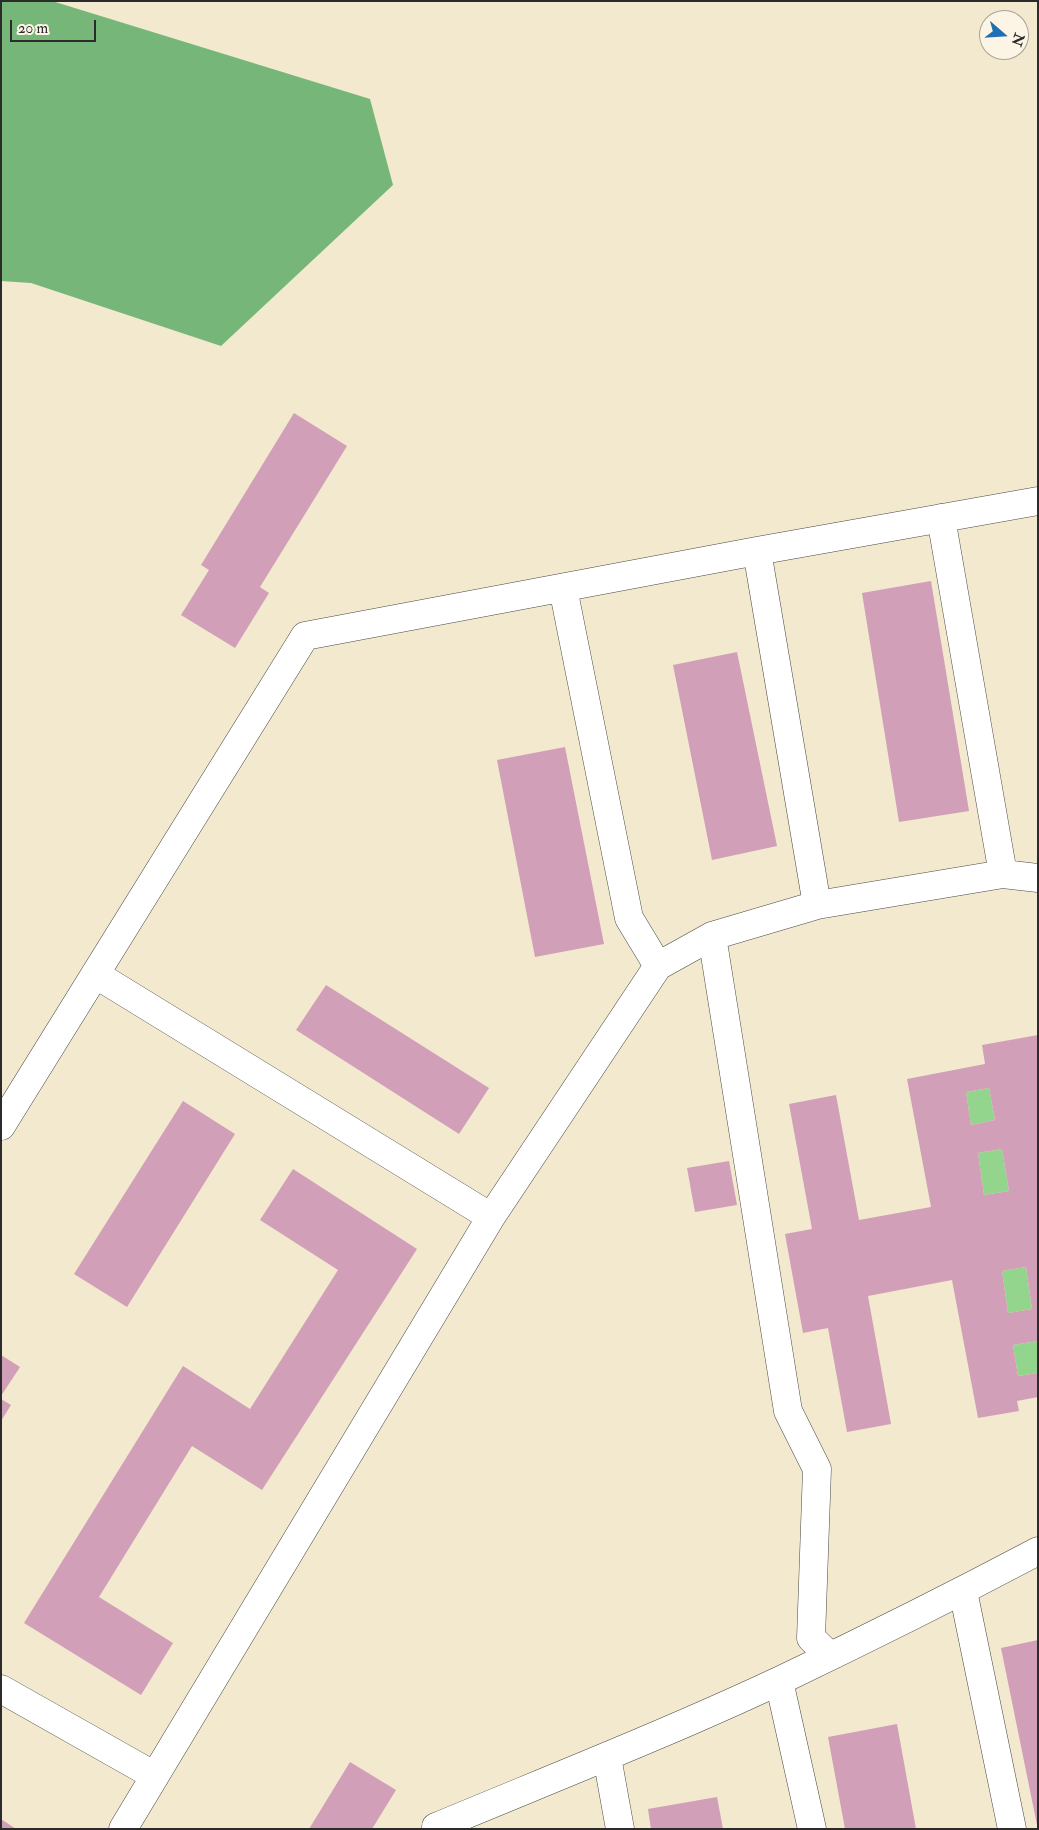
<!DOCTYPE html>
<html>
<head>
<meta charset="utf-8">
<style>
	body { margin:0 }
	#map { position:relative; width:1039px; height:1830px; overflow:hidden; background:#f2e9ce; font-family:"IM FELL Double Pica",serif }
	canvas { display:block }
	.frame { position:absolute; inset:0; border:2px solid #2b2b2b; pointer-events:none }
	.north { position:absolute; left:979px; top:10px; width:50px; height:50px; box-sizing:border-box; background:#fcf5e5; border:1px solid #a8a49b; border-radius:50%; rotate:109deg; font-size:14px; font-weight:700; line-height:20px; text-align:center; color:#2b2b2b }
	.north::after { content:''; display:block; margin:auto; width:18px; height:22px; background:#1f6fb2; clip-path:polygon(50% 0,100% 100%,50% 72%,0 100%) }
	.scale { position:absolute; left:10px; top:20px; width:86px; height:22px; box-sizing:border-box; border:2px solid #2b2b2b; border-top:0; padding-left:6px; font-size:15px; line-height:18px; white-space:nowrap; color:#2b2b2b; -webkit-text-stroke:4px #fcf5e5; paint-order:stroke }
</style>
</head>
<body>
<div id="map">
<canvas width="1039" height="1830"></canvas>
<div class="frame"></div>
<div class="north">N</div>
<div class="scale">20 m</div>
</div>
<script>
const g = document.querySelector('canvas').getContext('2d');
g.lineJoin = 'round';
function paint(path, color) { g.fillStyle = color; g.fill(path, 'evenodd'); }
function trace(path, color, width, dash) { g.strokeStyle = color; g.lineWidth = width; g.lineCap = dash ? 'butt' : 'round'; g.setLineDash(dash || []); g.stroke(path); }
const green = new Path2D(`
	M 989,1088 L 995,1120 L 971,1125 L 966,1092 Z
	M 1002,1149 L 1009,1191 L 984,1195 L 978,1153 Z
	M 1026,1267 L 1032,1309 L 1008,1313 L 1002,1271 Z
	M 1038,1341 L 1038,1373 L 1018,1376 L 1013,1345 Z`);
const forest = new Path2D(`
	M 1,1 L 52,1 L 370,99 L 393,185 L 221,346 L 31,283 L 1,281 Z`);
const building = new Path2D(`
	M 294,413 L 347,446 L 260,587 L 269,593 L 235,648 L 181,615 L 209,570 L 201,565 Z
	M 931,581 L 969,811 L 899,822 L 862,593 Z
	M 737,652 L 777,846 L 712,860 L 673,665 Z
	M 565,747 L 604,944 L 535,957 L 497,760 Z
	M 326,985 L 489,1088 L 459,1134 L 296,1030 Z
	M 1038,1035 L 1038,1341 L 1013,1345 L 1018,1376 L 1038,1373 L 1038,1397 L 1017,1401 L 1019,1411 L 978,1418 L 952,1280 L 868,1296 L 891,1424 L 847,1432 L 828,1328 L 803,1333 L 785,1234 L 812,1229 L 789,1104 L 836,1095 L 859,1220 L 931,1207 L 907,1079 L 985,1064 L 982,1045 ZM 989,1088 L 995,1120 L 971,1125 L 966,1092 ZM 1002,1149 L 1009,1191 L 984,1195 L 978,1153 ZM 1026,1267 L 1032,1309 L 1008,1313 L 1002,1271 Z
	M 183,1101 L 235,1134 L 127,1307 L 74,1274 Z
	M 729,1161 L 737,1205 L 695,1212 L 687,1168 Z
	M 293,1169 L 417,1249 L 262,1490 L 192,1446 L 99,1597 L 173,1643 L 141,1695 L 24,1623 L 183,1366 L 250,1409 L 338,1270 L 260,1220 Z
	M 1,1355 L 20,1367 L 1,1396 Z
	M 1,1399 L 11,1405 L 1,1421 Z
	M 1038,1640 L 1038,1825 L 1037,1825 L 1001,1648 Z
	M 897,1724 L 916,1829 L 845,1829 L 828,1737 Z
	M 350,1762 L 396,1790 L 372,1829 L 309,1829 Z
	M 717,1797 L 723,1829 L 651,1829 L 648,1809 Z
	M 1,1819 L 16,1829 L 1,1829 Z`);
const minor = new Path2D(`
	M 941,518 L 1003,874
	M 757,551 L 817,905
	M 563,588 L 629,918 L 658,966
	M 712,936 L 788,1411 L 817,1469 L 811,1638 L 830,1656
	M 95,974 L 491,1217
	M 1,1126 L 305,636 L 757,551 L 1038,501
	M 963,1591 L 1012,1829
	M 779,1681 L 812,1829
	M 1,1689 L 155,1776
	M 607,1757 L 620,1829
	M 123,1829 L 491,1217 L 658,966 L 712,936 L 817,905 L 1003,874 L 1038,878
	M 436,1829 L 436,1827 C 551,1779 668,1733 781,1680 C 867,1639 953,1596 1038,1551`);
paint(green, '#93d58c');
paint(forest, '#76b678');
paint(building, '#d19fb8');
trace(minor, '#494843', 29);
trace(minor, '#fff', 28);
</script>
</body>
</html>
